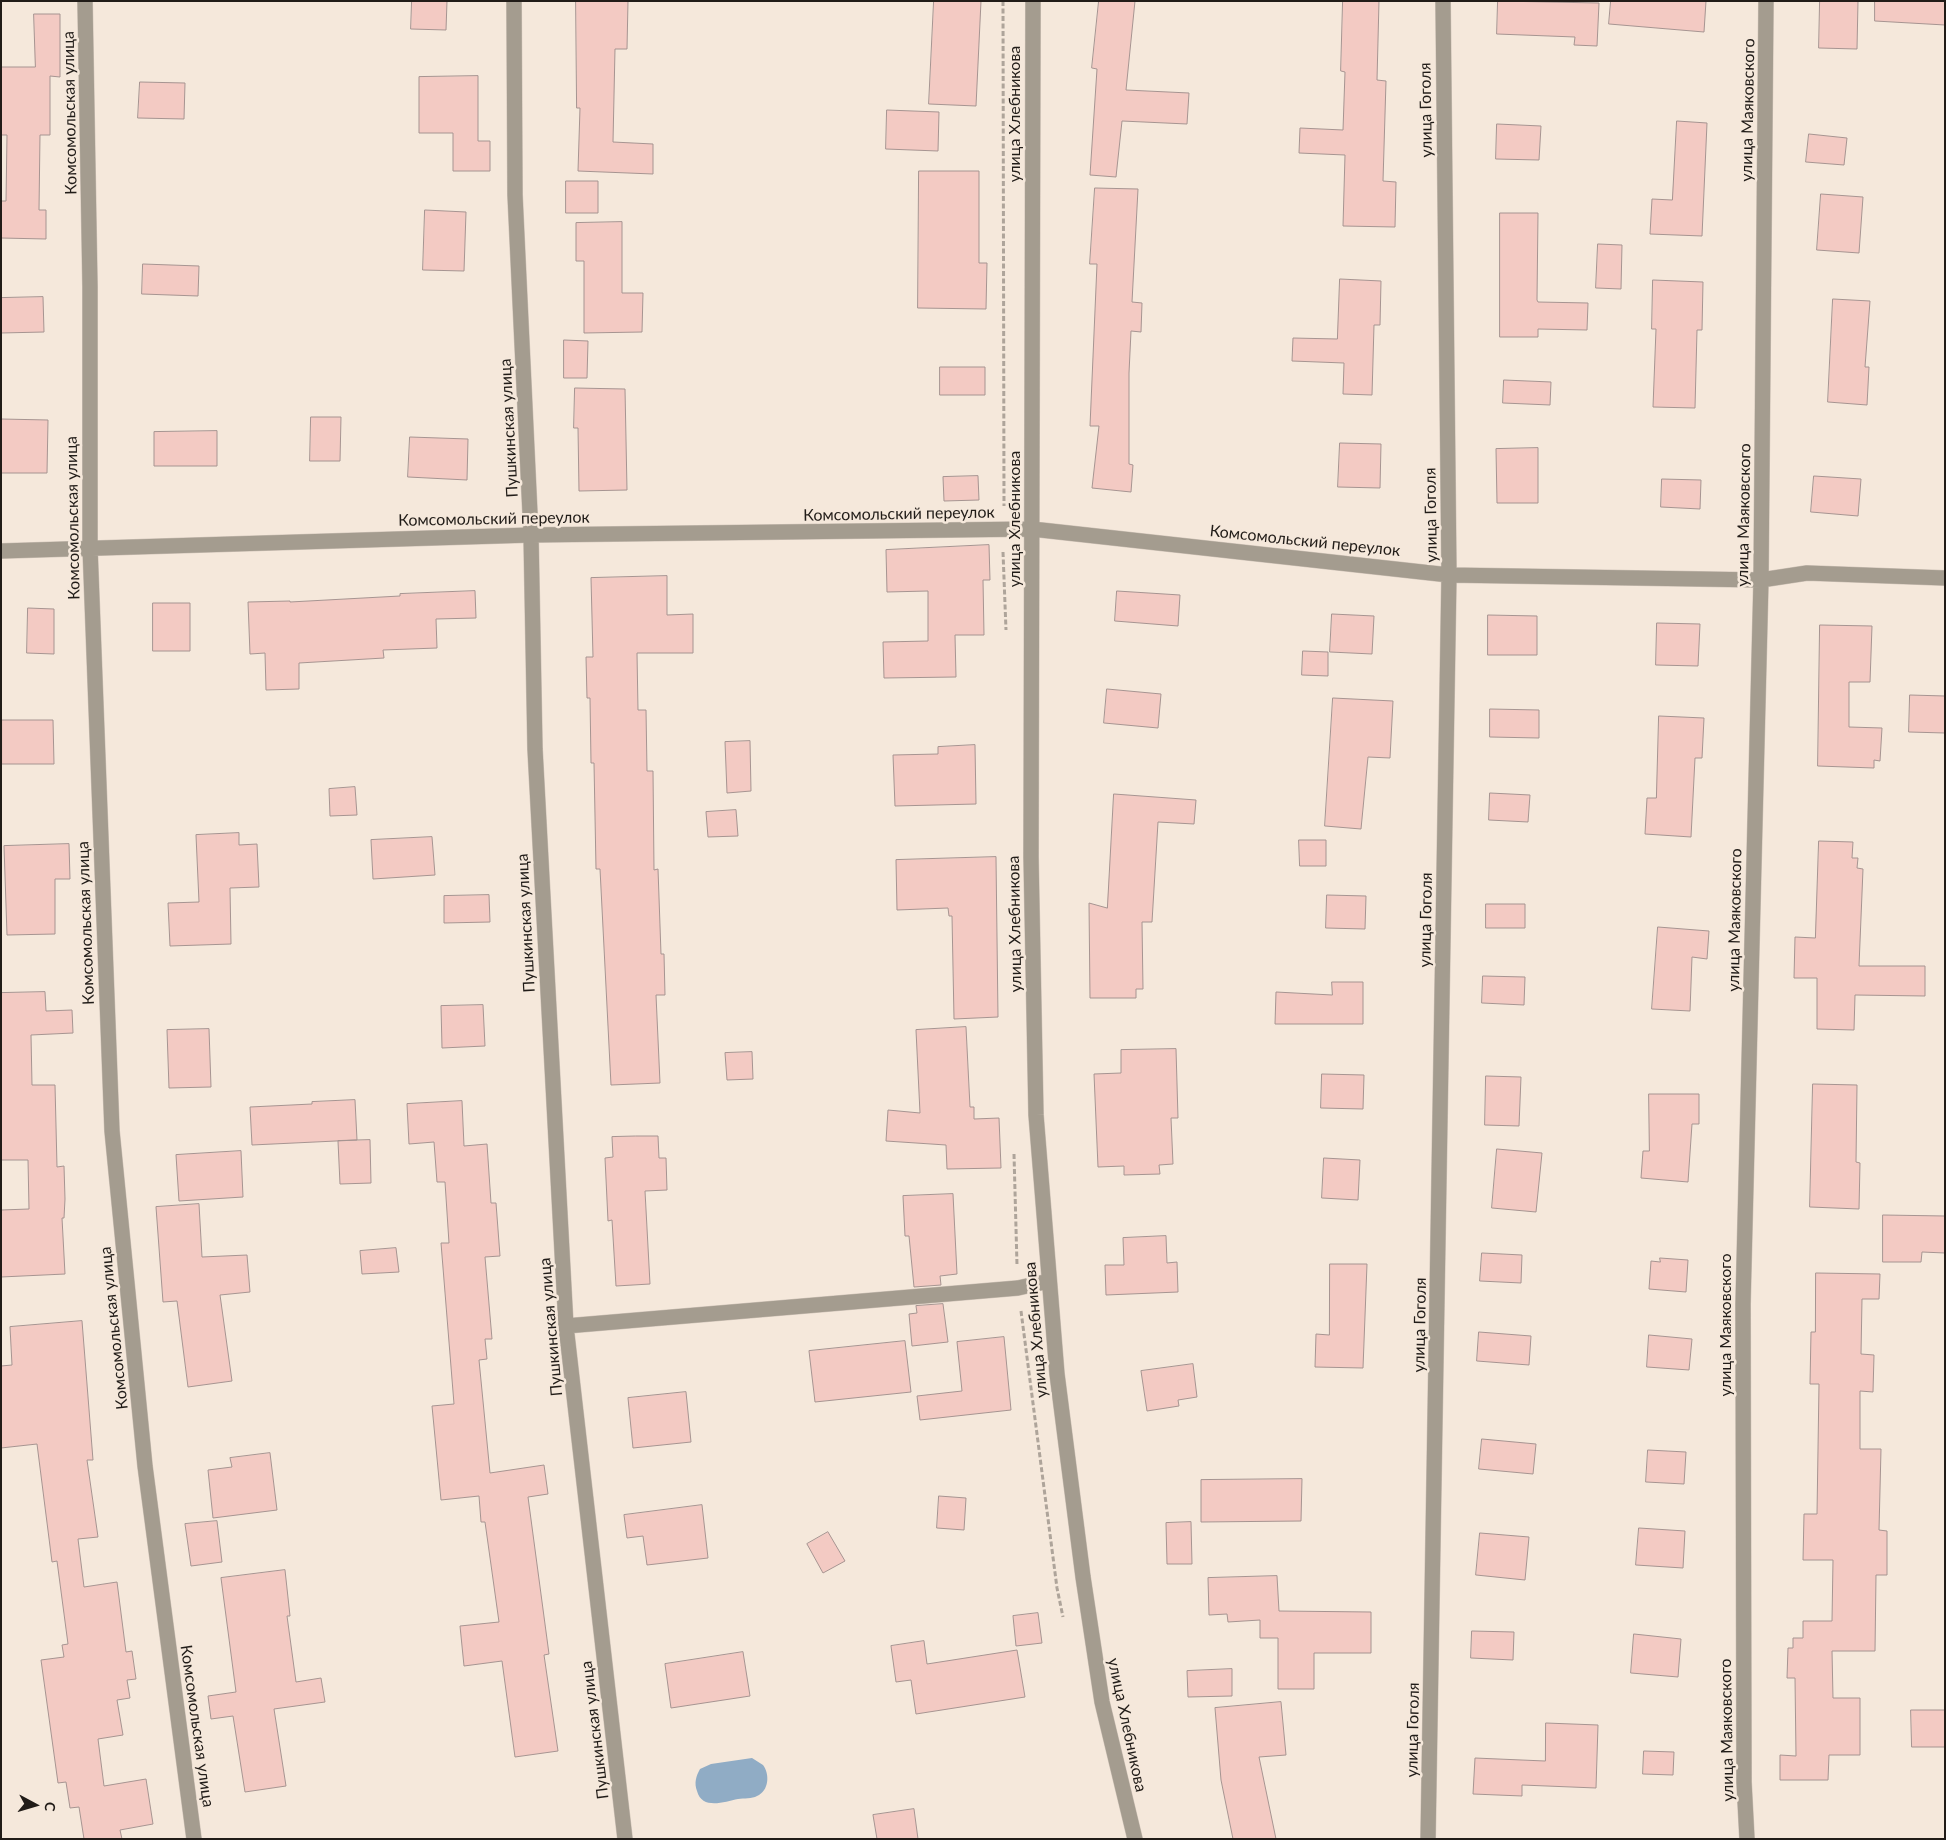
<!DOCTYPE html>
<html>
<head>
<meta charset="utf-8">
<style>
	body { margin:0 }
	#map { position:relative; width:1946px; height:1840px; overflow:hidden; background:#f5e8db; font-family:Lato,sans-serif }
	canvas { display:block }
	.frame { position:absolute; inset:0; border:2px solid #211c18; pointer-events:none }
	.north { position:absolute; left:10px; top:1780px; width:50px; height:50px; -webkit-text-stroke:4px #f5e8db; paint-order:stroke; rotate:96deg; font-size:14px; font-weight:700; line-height:20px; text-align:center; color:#211c18 }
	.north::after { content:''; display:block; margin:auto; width:18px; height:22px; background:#211c18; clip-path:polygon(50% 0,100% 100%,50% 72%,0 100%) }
</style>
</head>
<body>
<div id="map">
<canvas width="1946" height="1840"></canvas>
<div class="frame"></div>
<div class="north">С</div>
</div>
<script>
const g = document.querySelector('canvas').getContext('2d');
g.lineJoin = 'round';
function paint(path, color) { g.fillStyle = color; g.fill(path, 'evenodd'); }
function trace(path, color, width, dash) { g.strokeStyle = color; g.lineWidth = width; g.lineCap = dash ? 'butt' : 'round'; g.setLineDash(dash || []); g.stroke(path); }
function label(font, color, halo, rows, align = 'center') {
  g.font = font + ' Lato,sans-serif'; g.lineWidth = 5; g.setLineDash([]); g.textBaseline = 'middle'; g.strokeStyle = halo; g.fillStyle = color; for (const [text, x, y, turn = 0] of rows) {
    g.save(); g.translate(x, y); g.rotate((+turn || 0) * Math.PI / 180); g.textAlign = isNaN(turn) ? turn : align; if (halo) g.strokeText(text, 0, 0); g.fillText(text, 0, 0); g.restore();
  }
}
const water = new Path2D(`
	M 752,1758 L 763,1765 C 770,1774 769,1791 757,1796 C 752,1799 744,1798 738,1799 C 724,1802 702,1810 697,1791 C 694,1783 696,1776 700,1769 L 711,1764 Z`);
const building = new Path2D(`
	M 412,1 L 447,1 L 446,30 L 411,29 Z
	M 576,1 L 628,1 L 627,49 L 615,49 L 613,142 L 653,144 L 653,174 L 578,171 L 580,108 L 577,108 Z
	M 934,1 L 981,1 L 976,106 L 929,104 Z
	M 1099,1 L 1135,1 L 1126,90 L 1189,93 L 1187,124 L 1122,121 L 1116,177 L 1090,175 L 1097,69 L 1092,68 Z
	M 1343,1 L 1379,1 L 1377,80 L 1386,81 L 1383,181 L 1396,182 L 1395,227 L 1343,226 L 1345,155 L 1299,153 L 1300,128 L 1343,130 L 1345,72 L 1341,71 Z
	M 1498,1 L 1599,3 L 1597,46 L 1574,45 L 1575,37 L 1497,34 Z
	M 1611,1 L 1706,1 L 1704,32 L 1609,24 Z
	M 1820,1 L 1858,1 L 1857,49 L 1819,48 Z
	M 1875,1 L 1945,1 L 1945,25 L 1875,21 Z
	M 34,14 L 60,14 L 60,77 L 50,76 L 50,135 L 40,135 L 39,210 L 46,210 L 46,239 L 1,238 L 1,201 L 6,201 L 7,135 L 1,135 L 1,67 L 35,67 Z
	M 478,76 L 478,141 L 490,141 L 490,171 L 453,171 L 453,133 L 419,133 L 419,77 Z
	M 140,82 L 185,83 L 184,119 L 138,118 Z
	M 887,110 L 939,112 L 938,151 L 886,149 Z
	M 1677,121 L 1707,123 L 1702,236 L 1650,234 L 1652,199 L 1672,200 Z
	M 1497,124 L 1541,126 L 1539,160 L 1496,159 Z
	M 1809,134 L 1847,138 L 1844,165 L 1806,162 Z
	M 919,171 L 979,171 L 979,263 L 987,263 L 986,309 L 918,308 Z
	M 566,181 L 598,181 L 598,213 L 566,213 Z
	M 1095,188 L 1138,189 L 1132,302 L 1142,303 L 1141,332 L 1131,331 L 1129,373 L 1129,464 L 1133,465 L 1131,492 L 1092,488 L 1099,426 L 1090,426 L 1097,264 L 1090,264 Z
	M 1821,194 L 1863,197 L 1859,253 L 1817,250 Z
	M 425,210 L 466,212 L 464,271 L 423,270 Z
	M 1500,213 L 1538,213 L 1537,300 L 1538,302 L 1588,303 L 1587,330 L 1538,329 L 1538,337 L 1500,337 Z
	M 622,222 L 622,293 L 643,293 L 642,332 L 584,333 L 584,261 L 576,261 L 576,223 Z
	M 1598,244 L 1622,245 L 1621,289 L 1596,288 Z
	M 143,264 L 199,266 L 198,296 L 142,294 Z
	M 1340,279 L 1381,281 L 1380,325 L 1374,325 L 1372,395 L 1343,394 L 1344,363 L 1292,361 L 1293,338 L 1337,339 Z
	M 1653,280 L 1703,282 L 1702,330 L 1697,330 L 1695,408 L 1653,407 L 1656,329 L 1652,329 Z
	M 43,297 L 44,332 L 1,333 L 1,298 Z
	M 1833,299 L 1870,301 L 1865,367 L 1869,367 L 1867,405 L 1828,402 Z
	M 564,340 L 588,341 L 587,378 L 564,378 Z
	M 940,367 L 985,367 L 985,395 L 940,395 Z
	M 1504,380 L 1551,382 L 1550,405 L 1503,403 Z
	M 575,388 L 625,389 L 627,490 L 579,491 L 578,428 L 574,428 Z
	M 311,417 L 341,417 L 340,461 L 310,461 Z
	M 1,419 L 48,420 L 47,473 L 1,473 Z
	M 217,431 L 217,466 L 154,466 L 154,432 Z
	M 410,437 L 468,439 L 467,480 L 408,477 Z
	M 1340,443 L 1381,444 L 1380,488 L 1338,487 Z
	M 1538,448 L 1538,503 L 1497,503 L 1496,449 Z
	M 978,476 L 979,500 L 944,501 L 943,477 Z
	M 1814,476 L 1861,479 L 1858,516 L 1811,512 Z
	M 1662,479 L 1701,480 L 1700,509 L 1661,507 Z
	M 989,545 L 990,580 L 983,580 L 984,635 L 955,635 L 956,677 L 884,678 L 883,642 L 928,641 L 928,591 L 887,592 L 886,550 Z
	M 667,576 L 667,615 L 693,614 L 693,653 L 637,653 L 638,710 L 646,710 L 647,771 L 653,771 L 654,870 L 658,869 L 661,954 L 664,954 L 665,995 L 656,995 L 660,1083 L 611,1085 L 600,869 L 596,869 L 594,763 L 591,763 L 590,698 L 587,698 L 586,657 L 593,657 L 591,578 Z
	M 475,591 L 476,618 L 436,619 L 437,648 L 383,650 L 384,658 L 299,663 L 299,689 L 266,690 L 265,653 L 250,654 L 248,602 L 290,601 L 290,602 L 400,596 L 400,594 Z
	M 1117,591 L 1180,595 L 1178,626 L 1115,621 Z
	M 153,603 L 190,603 L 190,651 L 153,651 Z
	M 28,608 L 54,609 L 54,654 L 27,653 Z
	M 1332,614 L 1374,616 L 1372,654 L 1330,652 Z
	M 1488,615 L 1537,616 L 1537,655 L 1488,655 Z
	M 1657,623 L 1700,624 L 1698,666 L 1656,665 Z
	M 1820,625 L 1872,626 L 1870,682 L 1849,682 L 1849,727 L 1882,728 L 1880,761 L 1874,760 L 1874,768 L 1818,766 Z
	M 1303,651 L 1328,652 L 1328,676 L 1302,675 Z
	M 1107,689 L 1161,694 L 1158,728 L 1104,723 Z
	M 1910,695 L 1945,696 L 1945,733 L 1909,732 Z
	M 1333,698 L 1393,701 L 1390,758 L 1368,757 L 1361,829 L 1325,826 Z
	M 1490,709 L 1539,710 L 1539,738 L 1490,737 Z
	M 1659,716 L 1704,718 L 1702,758 L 1695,758 L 1691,837 L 1645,834 L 1647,798 L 1656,798 Z
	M 2,720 L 53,720 L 54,764 L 2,764 Z
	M 750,741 L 751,791 L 727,793 L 725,742 Z
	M 975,745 L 976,804 L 895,806 L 893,755 L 938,754 L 938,747 Z
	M 355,787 L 357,815 L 330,816 L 329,789 Z
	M 1490,793 L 1530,795 L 1528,822 L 1489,820 Z
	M 1114,794 L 1196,800 L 1194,824 L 1158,822 L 1152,922 L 1142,922 L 1143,989 L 1136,989 L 1136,998 L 1090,998 L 1089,903 L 1107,908 Z
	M 736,810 L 738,836 L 708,837 L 706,812 Z
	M 239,833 L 239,845 L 257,844 L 259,887 L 230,888 L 231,944 L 170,946 L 168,903 L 199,902 L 196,835 Z
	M 432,837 L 435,875 L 373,879 L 371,840 Z
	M 1299,840 L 1326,840 L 1326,866 L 1300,866 Z
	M 1819,841 L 1853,842 L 1852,858 L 1858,858 L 1857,868 L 1863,869 L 1859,966 L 1925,966 L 1925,996 L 1855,995 L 1854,1030 L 1817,1029 L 1817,978 L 1794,978 L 1795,937 L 1815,938 Z
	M 69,844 L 70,879 L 55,879 L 55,934 L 7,935 L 4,846 Z
	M 996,857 L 998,1017 L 954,1019 L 952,916 L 949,916 L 948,908 L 897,910 L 896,860 Z
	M 489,895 L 490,922 L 444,923 L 444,896 Z
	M 1327,895 L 1366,896 L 1365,929 L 1326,928 Z
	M 1486,904 L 1525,904 L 1525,928 L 1486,928 Z
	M 1658,927 L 1709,931 L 1707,959 L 1692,957 L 1690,1011 L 1652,1009 Z
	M 1483,976 L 1525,977 L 1524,1005 L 1482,1003 Z
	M 1332,982 L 1363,982 L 1363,1024 L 1275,1024 L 1276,992 L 1332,995 Z
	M 45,992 L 46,1011 L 72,1010 L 73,1033 L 31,1035 L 32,1085 L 55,1085 L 57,1167 L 64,1166 L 65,1199 L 64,1218 L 62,1218 L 65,1274 L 1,1277 L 1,1210 L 29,1209 L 28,1160 L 1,1160 L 1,993 Z
	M 483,1005 L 485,1046 L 442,1048 L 441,1006 Z
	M 966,1027 L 970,1107 L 974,1107 L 974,1119 L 999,1118 L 1001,1168 L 947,1169 L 946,1145 L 886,1141 L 888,1110 L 920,1113 L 916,1030 Z
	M 209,1029 L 211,1087 L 169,1088 L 167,1030 Z
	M 1176,1049 L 1178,1118 L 1171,1118 L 1173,1164 L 1159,1165 L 1160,1174 L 1124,1175 L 1124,1166 L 1098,1167 L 1094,1074 L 1121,1073 L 1121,1050 Z
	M 752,1052 L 753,1079 L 727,1080 L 725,1053 Z
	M 1322,1074 L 1364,1075 L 1363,1109 L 1321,1108 Z
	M 1486,1076 L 1521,1077 L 1519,1126 L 1485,1125 Z
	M 1813,1084 L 1857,1085 L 1856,1162 L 1860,1163 L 1859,1209 L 1810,1207 Z
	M 1649,1094 L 1699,1094 L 1699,1124 L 1692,1124 L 1688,1182 L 1641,1178 L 1643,1151 L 1649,1151 Z
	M 355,1100 L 357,1140 L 252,1145 L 250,1107 L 312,1104 L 312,1102 Z
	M 462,1101 L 464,1146 L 487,1144 L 491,1203 L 496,1203 L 500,1256 L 485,1257 L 492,1339 L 485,1339 L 487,1359 L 479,1360 L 490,1473 L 544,1465 L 548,1494 L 528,1497 L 549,1654 L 544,1655 L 558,1751 L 515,1757 L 502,1661 L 464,1666 L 460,1626 L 499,1622 L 485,1522 L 481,1522 L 479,1496 L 441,1500 L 432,1406 L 454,1404 L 441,1243 L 449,1243 L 445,1182 L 437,1182 L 434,1142 L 409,1144 L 407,1104 Z
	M 636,1136 L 658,1136 L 659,1158 L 666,1158 L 667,1190 L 645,1191 L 650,1284 L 616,1286 L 612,1220 L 608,1221 L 605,1158 L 613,1157 L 612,1137 Z
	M 370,1140 L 371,1183 L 340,1184 L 338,1141 Z
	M 1497,1149 L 1542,1153 L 1536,1212 L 1492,1208 Z
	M 241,1151 L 243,1197 L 179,1201 L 176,1155 Z
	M 1324,1158 L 1360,1160 L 1358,1200 L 1322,1198 Z
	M 953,1194 L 957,1274 L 940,1276 L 941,1285 L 914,1287 L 909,1236 L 905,1236 L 903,1196 Z
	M 199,1204 L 202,1257 L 247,1255 L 250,1292 L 220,1295 L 232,1381 L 188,1387 L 177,1301 L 163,1302 L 156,1207 Z
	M 1883,1215 L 1945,1216 L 1945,1253 L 1922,1252 L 1921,1262 L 1883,1262 Z
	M 1166,1236 L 1167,1263 L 1177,1262 L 1178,1292 L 1106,1295 L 1105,1265 L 1124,1265 L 1123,1238 Z
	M 396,1248 L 399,1272 L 362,1274 L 360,1251 Z
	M 1482,1253 L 1522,1255 L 1521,1283 L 1480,1281 Z
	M 1660,1258 L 1688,1260 L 1686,1292 L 1649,1289 L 1651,1261 L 1660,1262 Z
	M 1330,1264 L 1367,1264 L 1363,1368 L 1315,1367 L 1316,1334 L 1329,1335 Z
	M 1816,1273 L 1880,1274 L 1879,1299 L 1862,1299 L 1861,1354 L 1874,1355 L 1873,1392 L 1860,1391 L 1860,1449 L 1881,1449 L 1879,1530 L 1887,1531 L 1887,1575 L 1876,1575 L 1875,1651 L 1832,1651 L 1833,1698 L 1860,1698 L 1860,1755 L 1829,1755 L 1828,1780 L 1780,1780 L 1780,1755 L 1796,1756 L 1795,1678 L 1787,1678 L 1788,1648 L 1793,1648 L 1793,1638 L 1803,1638 L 1803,1621 L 1832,1621 L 1833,1560 L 1803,1560 L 1804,1514 L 1817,1514 L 1819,1384 L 1810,1384 L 1811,1332 L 1815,1332 Z
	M 943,1304 L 948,1342 L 912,1346 L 909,1314 L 917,1313 L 916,1306 Z
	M 82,1321 L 93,1460 L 87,1460 L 98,1537 L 78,1539 L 84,1587 L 117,1582 L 126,1652 L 132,1651 L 136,1679 L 127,1680 L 130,1698 L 117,1700 L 123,1735 L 98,1739 L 104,1786 L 146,1779 L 153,1824 L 120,1830 L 122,1839 L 84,1839 L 79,1807 L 70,1808 L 66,1782 L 58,1783 L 41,1660 L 64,1657 L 62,1645 L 68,1644 L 57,1561 L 52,1562 L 37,1444 L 1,1448 L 1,1366 L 12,1365 L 10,1327 Z
	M 1479,1332 L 1531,1336 L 1529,1365 L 1477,1361 Z
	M 1649,1335 L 1692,1339 L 1689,1370 L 1647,1367 Z
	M 1004,1337 L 1011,1410 L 920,1420 L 917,1396 L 962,1391 L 957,1342 Z
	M 905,1341 L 911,1392 L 815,1402 L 809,1351 Z
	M 1193,1364 L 1197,1397 L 1178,1400 L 1179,1406 L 1147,1411 L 1141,1371 Z
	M 686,1392 L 691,1442 L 633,1448 L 628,1398 Z
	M 1482,1439 L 1536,1444 L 1533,1474 L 1479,1469 Z
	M 1648,1450 L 1686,1452 L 1684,1484 L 1646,1482 Z
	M 270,1453 L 277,1510 L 213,1518 L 208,1470 L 232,1467 L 230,1458 Z
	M 1302,1479 L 1301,1521 L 1201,1522 L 1201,1480 Z
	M 939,1496 L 966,1498 L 964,1530 L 937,1528 Z
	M 702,1505 L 708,1558 L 647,1565 L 643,1536 L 627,1538 L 624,1515 Z
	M 217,1521 L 222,1562 L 191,1566 L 185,1524 Z
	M 1191,1522 L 1192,1564 L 1167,1564 L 1166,1523 Z
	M 1639,1528 L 1685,1531 L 1683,1568 L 1636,1565 Z
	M 828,1532 L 845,1561 L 823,1573 L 807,1544 Z
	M 1480,1533 L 1529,1537 L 1525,1580 L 1476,1575 Z
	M 285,1570 L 290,1616 L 287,1616 L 296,1682 L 321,1678 L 325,1702 L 274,1709 L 286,1786 L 245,1792 L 233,1716 L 211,1719 L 208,1696 L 236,1692 L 221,1578 Z
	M 1277,1576 L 1279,1611 L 1371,1612 L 1371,1653 L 1314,1653 L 1314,1689 L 1278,1689 L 1278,1638 L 1260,1638 L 1260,1620 L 1228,1622 L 1227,1614 L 1209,1615 L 1208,1578 Z
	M 1038,1613 L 1042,1643 L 1016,1646 L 1013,1616 Z
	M 1472,1631 L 1514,1632 L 1513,1660 L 1471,1658 Z
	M 1634,1634 L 1681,1639 L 1678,1677 L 1631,1673 Z
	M 924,1641 L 927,1664 L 1017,1650 L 1025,1697 L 916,1714 L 911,1680 L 896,1682 L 891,1646 Z
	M 743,1652 L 750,1696 L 671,1708 L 665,1664 Z
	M 1232,1669 L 1232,1696 L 1188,1697 L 1187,1671 Z
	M 1281,1702 L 1286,1755 L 1259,1757 L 1276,1839 L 1233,1839 L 1221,1780 L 1215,1708 Z
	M 1911,1710 L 1945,1710 L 1945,1747 L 1912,1747 Z
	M 1546,1723 L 1598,1725 L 1596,1788 L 1522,1785 L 1522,1796 L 1473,1794 L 1475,1758 L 1545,1761 Z
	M 1644,1751 L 1674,1752 L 1673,1775 L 1643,1774 Z
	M 914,1809 L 918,1839 L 877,1839 L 873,1815 Z`);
const path = new Path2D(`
	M 1003,1 L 1004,506
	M 1003,552 L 1006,630
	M 1014,1154 L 1017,1265
	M 1021,1311 L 1057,1588 L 1063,1617`);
const minor = new Path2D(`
	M 85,1 L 90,287 L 90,547 L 112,1131 L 145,1466 L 194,1839
	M 514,1 L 515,195 L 531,535 L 535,749 L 566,1326 L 625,1839
	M 1033,1 L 1031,857 L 1036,1115 L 1057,1374 L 1083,1577 L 1102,1702 L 1135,1839
	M 1,551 L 531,535 L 1032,529 L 1449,575 L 1761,580 L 1807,573 L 1945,578
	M 566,1326 L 1018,1288 L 1049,1281
	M 1428,1839 L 1449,575 L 1443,1
	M 1747,1839 L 1744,1782 L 1743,1304 L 1761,580 L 1766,1`);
const streetNames = [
	["улица Гоголя",1426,110,-91],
	["улица Маяковского",1748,110,-89],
	["Комсомольская улица",70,113,-91],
	["улица Хлебникова",1015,114,-90],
	["Пушкинская улица",509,428,-93],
	["Комсомольский переулок",899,514,-1],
	["улица Гоголя",1431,515,-91],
	["улица Маяковского",1744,515,-89],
	["Комсомольская улица",73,518,-91],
	["Комсомольский переулок",494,519,-1],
	["улица Хлебникова",1015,519,-90],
	["Комсомольский переулок",1305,541,6],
	["улица Гоголя",1426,920,-89],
	["улица Маяковского",1735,920,-89],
	["Комсомольская улица",86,923,-92],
	["Пушкинская улица",526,923,-93],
	["улица Хлебникова",1015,924,-91],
	["улица Гоголя",1420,1325,-89],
	["улица Маяковского",1726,1325,-90],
	["Пушкинская улица",551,1327,-95],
	["Комсомольская улица",114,1328,-96],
	["улица Хлебникова",1036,1330,-95],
	["улица Хлебникова",1127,1725,78],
	["Комсомольская улица",197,1726,82],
	["Пушкинская улица",595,1730,-97],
	["улица Гоголя",1413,1730,-89],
	["улица Маяковского",1727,1730,-91]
];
paint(water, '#90acc5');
paint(building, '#f3cac3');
trace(building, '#a69491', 1);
trace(minor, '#cfc3b8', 16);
trace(path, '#aea49a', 3, [5, 2.5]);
trace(minor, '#a49c8f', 15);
label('16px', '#211c18', '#f5e8db', streetNames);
</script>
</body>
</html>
